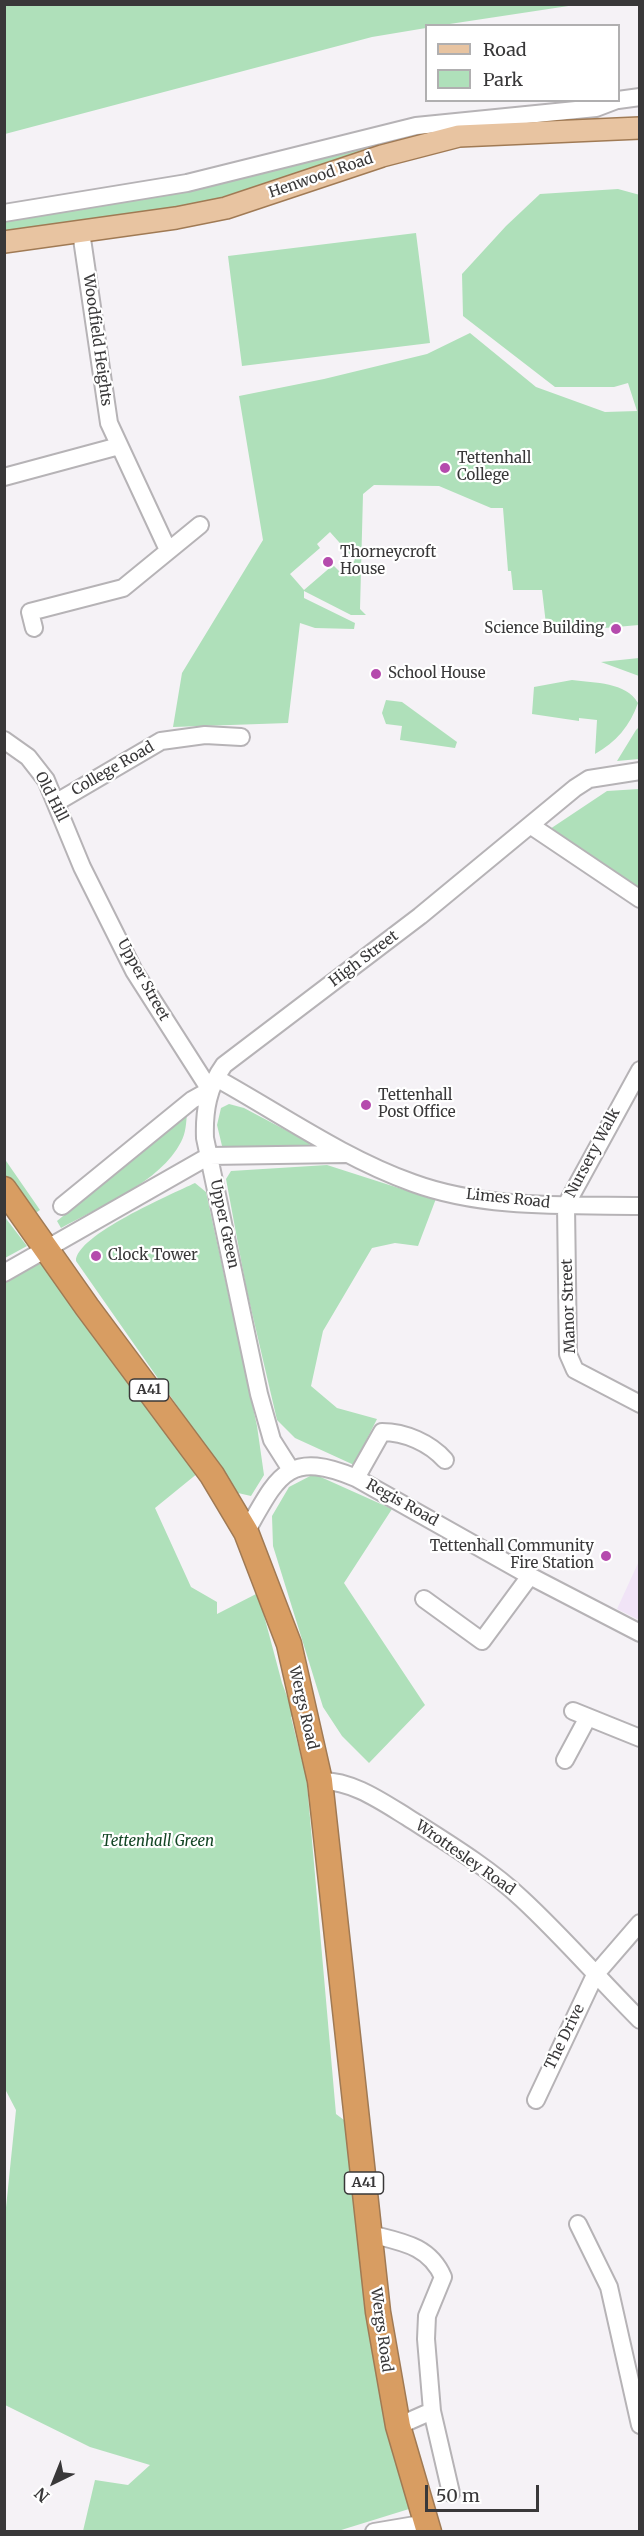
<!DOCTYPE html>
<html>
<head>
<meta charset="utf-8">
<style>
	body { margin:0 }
	#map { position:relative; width:644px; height:2536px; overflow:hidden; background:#f5f2f6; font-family:Merriweather,serif }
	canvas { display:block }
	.frame { position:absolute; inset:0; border:6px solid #393839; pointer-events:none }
	.legend { position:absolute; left:425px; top:24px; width:195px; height:78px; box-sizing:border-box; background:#fff; border:2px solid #b0afb0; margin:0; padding:8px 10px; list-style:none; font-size:18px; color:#393839 }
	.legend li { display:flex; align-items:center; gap:12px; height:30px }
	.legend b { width:30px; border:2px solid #b0afb0 }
	.north { position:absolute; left:24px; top:2452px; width:60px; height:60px; -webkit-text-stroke:4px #fff; paint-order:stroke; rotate:223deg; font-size:16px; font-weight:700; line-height:24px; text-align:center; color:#393839 }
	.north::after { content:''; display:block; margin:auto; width:21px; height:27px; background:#393839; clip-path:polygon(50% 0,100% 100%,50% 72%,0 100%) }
	.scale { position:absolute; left:425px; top:2485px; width:114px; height:27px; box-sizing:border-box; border:3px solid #393839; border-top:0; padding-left:8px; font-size:18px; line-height:21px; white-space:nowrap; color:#393839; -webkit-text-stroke:4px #fff; paint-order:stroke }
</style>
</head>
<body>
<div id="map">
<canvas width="644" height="2536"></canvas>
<div class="frame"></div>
<ul class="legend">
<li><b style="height:8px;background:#e8c4a1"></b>Road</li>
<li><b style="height:16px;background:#afe0ba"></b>Park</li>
</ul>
<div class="north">N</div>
<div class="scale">50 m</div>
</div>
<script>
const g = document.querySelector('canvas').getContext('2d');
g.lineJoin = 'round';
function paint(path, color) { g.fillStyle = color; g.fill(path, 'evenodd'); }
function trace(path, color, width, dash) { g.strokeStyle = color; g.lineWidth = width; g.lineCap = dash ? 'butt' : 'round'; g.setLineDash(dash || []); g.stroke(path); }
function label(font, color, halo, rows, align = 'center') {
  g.font = font + ' Merriweather,serif'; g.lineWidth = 4.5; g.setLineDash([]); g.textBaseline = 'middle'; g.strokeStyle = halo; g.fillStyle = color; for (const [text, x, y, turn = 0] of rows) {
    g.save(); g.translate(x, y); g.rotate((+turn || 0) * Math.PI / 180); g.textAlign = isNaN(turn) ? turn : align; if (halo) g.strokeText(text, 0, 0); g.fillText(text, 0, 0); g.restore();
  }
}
const industrial = new Path2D(`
	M 639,1561 L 640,1620 L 639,1620 L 617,1609 Z`);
const green = new Path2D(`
	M 5,4 L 575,4 L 575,5 L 443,25 L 426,26 L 426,28 L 372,37 L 5,134 Z
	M 415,134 L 207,202 L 5,232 L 5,221 Z
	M 618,189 L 640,195 L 639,625 L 547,633 L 542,590 L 513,590 L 511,571 L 508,571 L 503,508 L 491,508 L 439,486 L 374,485 L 363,494 L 360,609 L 366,615 L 351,615 L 304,591 L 304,598 L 355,623 L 354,629 L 315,628 L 300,623 L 288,723 L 173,727 L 182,673 L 263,540 L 239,396 L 324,379 L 427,354 L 470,333 L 536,387 L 605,412 L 637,411 L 628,383 L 614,387 L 555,387 L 463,316 L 462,274 L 506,226 L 540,194 ZM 330,532 L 355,560 L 341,573 L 333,565 L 304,590 L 290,574 L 320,548 L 317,544 Z
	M 416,233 L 430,343 L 242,366 L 228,256 Z
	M 639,658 L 639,676 L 601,662 Z
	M 572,680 C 595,683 626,682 638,703 C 630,726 616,742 595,754 L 597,720 L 579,718 L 579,721 L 532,714 L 534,687 Z
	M 386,700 L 402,702 L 457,742 L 455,748 L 400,740 L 402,726 L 386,724 L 382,713 Z
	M 639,727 L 639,759 L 617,761 L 636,730 Z
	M 639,789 L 639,888 L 547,831 L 607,791 Z
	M 229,1104 L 244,1108 L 312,1144 L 289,1151 L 223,1150 L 217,1125 L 221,1108 Z
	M 187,1114 C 186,1123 186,1133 181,1142 C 161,1182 99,1207 61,1228 L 57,1221 Z
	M 4,1158 L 40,1210 L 31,1216 L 5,1181 Z
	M 327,1165 L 408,1191 L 437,1196 L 418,1246 L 395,1243 L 372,1248 L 323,1331 L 311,1386 L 337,1408 L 377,1419 L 354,1465 L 295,1438 L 277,1420 L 246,1287 L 226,1179 L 231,1171 Z
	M 195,1183 L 206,1192 L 257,1426 L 264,1475 L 251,1496 L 238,1493 L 76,1261 C 76,1235 172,1194 195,1183 Z
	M 4,1216 L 27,1246 L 5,1258 L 4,1257 Z
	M 45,1258 L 198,1473 L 155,1508 L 191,1587 L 217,1602 L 217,1614 L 258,1593 L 282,1683 L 294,1715 L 291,1717 L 302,1761 L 305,1761 L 336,2114 L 348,2123 L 364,2304 L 393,2448 L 409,2509 L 338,2531 L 83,2531 L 95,2480 L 128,2485 L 150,2465 L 90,2447 L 5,2405 L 4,2227 L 16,2110 L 5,2089 L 4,1279 Z
	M 314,1474 L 392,1509 L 344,1583 L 425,1705 L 369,1763 L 342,1736 L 323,1707 L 273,1546 L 272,1516 L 289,1487 Z`);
const minor = new Path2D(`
	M 618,100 L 640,97
	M 4,213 L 187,183 L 416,126 L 596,108 L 617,100
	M 81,232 L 109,423 L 168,550
	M 4,477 L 119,446
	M 34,628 L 30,612 L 123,588 L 200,525
	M 4,740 L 28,757 L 46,780 L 82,867 L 134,971 L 210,1090 L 192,1100 L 62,1206
	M 57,802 L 161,741 L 205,735 L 241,737
	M 530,825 L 640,899
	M 640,1070 L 566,1205 L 568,1354 L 575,1370 L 640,1404
	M 216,1078 C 281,1114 343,1158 413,1183 C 484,1209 565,1205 640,1206
	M 209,1156 L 346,1154
	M 4,1273 L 209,1156
	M 291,1470 L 272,1440 L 259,1394 L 205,1138 C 204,1111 208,1087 224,1065 L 420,916 L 575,788 L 589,779 L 640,771
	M 356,1478 L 382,1432 C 405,1432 430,1443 445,1460
	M 246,1532 C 278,1476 287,1449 356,1478 L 530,1576 L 640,1633
	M 424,1599 L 482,1641 L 530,1576
	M 573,1711 L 640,1738
	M 565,1760 L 587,1719
	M 320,1781 C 351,1780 381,1801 407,1817 C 446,1842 488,1867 522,1899 C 563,1937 600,1980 640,2020
	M 536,2100 L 595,1975 L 640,1923
	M 578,2224 L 609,2287 L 640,2425
	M 370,2234 C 401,2242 429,2245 443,2277 L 427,2316 L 426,2339 L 432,2411 L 451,2493
	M 398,2426 L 432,2411
	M 374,2532 L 427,2523`);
const major = new Path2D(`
	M 4,242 L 176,218 L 226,208 L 382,156 L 459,136 L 640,128`);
const highway = new Path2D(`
	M 4,1189 L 87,1307 L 212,1475 L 246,1532 L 289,1644 L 320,1781 L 378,2312 L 398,2426 L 429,2532`);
const markers = [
	[445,468,6,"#b54bad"],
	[328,562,6,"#b54bad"],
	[616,629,6,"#b54bad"],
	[376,674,6,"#b54bad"],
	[366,1105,6,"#b54bad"],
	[96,1256,6,"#b54bad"],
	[606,1556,6,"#b54bad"]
];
const shields = [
	[149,1390,39],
	[364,2183,39]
];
const shieldNames = [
	["A41",149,1390],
	["A41",364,2183]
];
const streetNames = [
	["Henwood Road",321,176,-19],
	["Woodfield Heights",97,340,82],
	["College Road",113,769,-30],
	["Old Hill",51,797,63],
	["High Street",364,959,-37],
	["Upper Street",143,980,61],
	["Nursery Walk",593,1153,-62],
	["Limes Road",508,1199,6],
	["Upper Green",224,1224,78],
	["Manor Street",569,1306,-92],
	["Regis Road",402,1503,29],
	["Wergs Road",303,1708,77],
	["Wrottesley Road",465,1858,35],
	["The Drive",565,2037,-64],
	["Wergs Road",381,2330,82]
];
const poiNames = [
	["Tettenhall",457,459],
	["College",457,476],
	["Thorneycroft",340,553],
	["House",340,570],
	["Science Building",604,629,"right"],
	["School House",388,674],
	["Tettenhall",378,1096],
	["Post Office",378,1113],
	["Clock Tower",108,1256],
	["Tettenhall Community",594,1547,"right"],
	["Fire Station",594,1564,"right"]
];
const parkNames = [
	["Tettenhall Green",158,1842]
];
paint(industrial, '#f1e4f7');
paint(green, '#afe0ba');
trace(minor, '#b6b3b6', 20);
trace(major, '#a07a54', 24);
trace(highway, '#a07a54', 27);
trace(minor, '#fff', 16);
trace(major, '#e8c4a1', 21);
trace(highway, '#d89d62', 24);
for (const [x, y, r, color] of markers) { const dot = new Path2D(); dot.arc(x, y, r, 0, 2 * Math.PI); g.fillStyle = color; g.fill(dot); trace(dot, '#fff', 2); }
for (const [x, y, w] of shields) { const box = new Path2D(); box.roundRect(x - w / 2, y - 11, w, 22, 4.5); g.fillStyle = '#fff'; g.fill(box); trace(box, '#393839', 1.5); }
label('bold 14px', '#393839', null, shieldNames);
label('15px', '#393839', '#fff', streetNames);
label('15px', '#393839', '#fff', poiNames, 'left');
label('italic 15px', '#124524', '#fff', parkNames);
</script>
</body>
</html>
